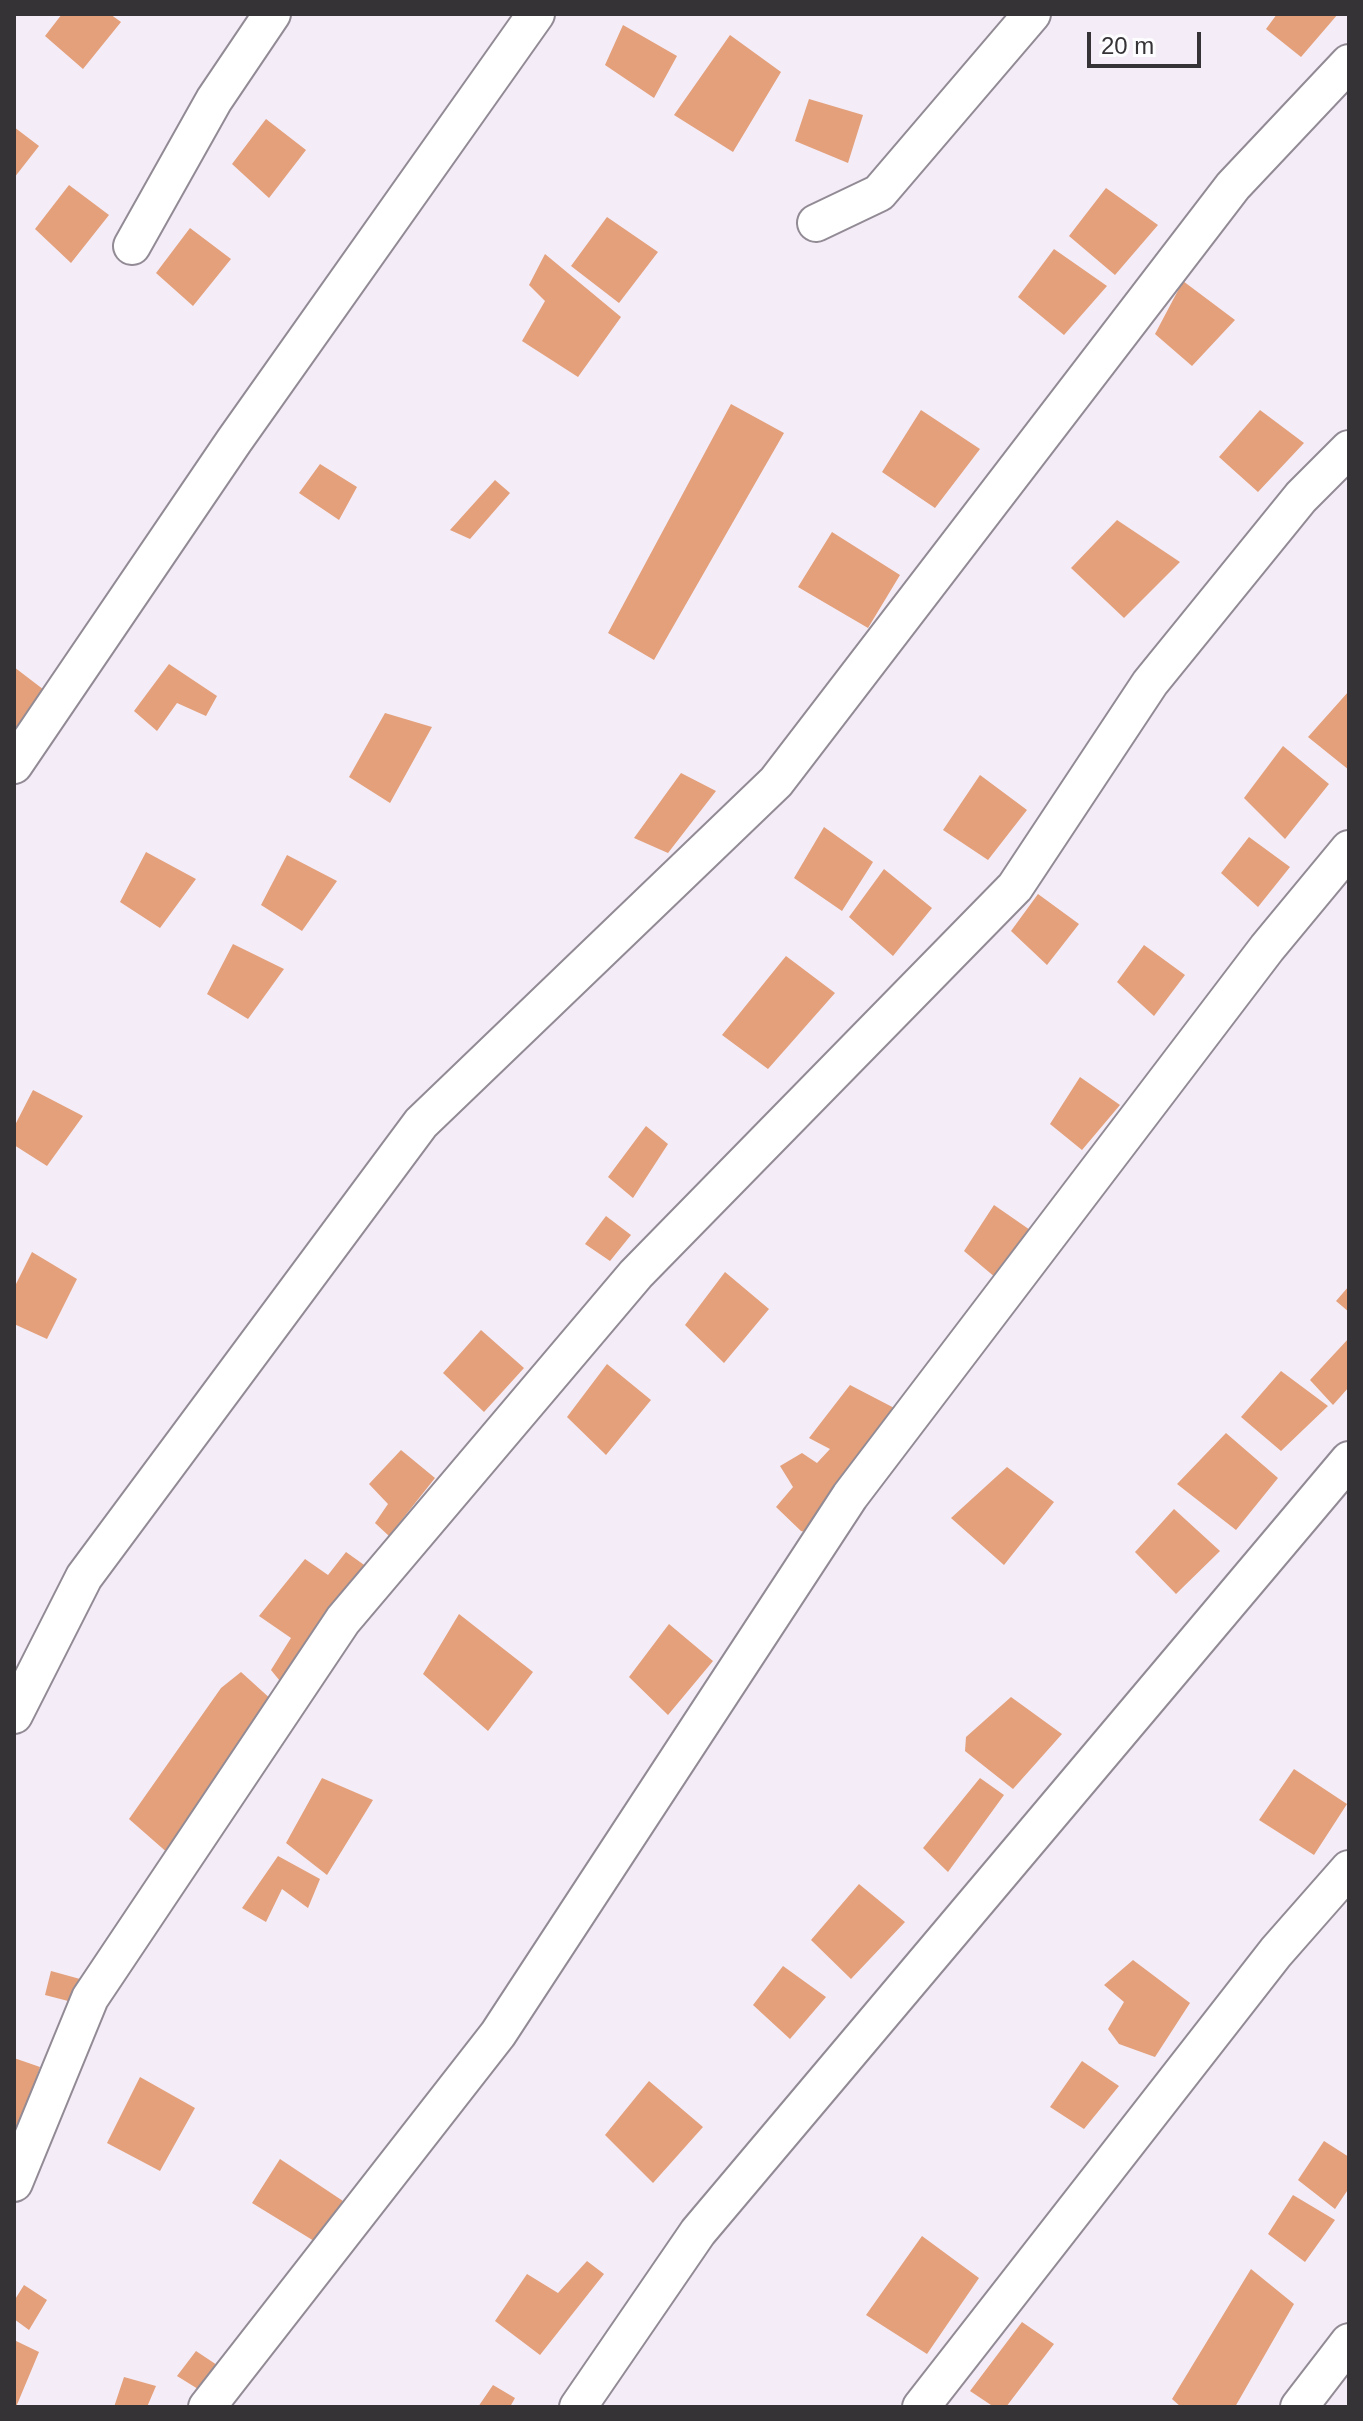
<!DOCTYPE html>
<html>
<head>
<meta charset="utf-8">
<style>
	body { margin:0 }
	#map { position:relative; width:1363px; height:2421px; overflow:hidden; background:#f4ecf7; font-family:Arial,sans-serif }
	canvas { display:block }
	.frame { position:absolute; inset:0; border:16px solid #363337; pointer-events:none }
	.scale { position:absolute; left:1087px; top:32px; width:114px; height:36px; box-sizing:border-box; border:4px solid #363337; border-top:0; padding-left:10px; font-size:24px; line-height:28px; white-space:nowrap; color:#363337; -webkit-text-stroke:6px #fdfcfe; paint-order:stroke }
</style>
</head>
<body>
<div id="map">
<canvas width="1363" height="2421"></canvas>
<div class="frame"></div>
<div class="scale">20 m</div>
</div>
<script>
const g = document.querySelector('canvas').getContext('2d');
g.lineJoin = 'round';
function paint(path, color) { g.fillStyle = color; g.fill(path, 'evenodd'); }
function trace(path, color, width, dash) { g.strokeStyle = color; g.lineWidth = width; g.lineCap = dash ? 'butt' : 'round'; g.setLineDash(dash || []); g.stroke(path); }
const building = new Path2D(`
	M 62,14 L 110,14 L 121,22 L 83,69 L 45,36 Z
	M 1277,14 L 1338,14 L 1301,57 L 1266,29 Z
	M 623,25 L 677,56 L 654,98 L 605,65 Z
	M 730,35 L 781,72 L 733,152 L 674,115 Z
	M 809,99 L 863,115 L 848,163 L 795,141 Z
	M 266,119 L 306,150 L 269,198 L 232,164 Z
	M 14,127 L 39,146 L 14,178 Z
	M 69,185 L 109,215 L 71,263 L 35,229 Z
	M 1106,188 L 1158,225 L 1115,275 L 1069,236 Z
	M 607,217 L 658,252 L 619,303 L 571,266 Z
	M 190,228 L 231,259 L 193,306 L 156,273 Z
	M 1054,249 L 1107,286 L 1064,335 L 1018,297 Z
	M 545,254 L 621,317 L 578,377 L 522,341 L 545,301 L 529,285 Z
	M 1183,281 L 1235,320 L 1192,366 L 1155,334 Z
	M 731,404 L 784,433 L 654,660 L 608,633 Z
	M 921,410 L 980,449 L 935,508 L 882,472 Z
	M 1260,410 L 1304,443 L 1258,492 L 1219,457 Z
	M 320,464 L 357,487 L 339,520 L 299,493 Z
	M 495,480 L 510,493 L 470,539 L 450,530 Z
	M 1117,520 L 1180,562 L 1124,618 L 1071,568 Z
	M 832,532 L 900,575 L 868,628 L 798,587 Z
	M 169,664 L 217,696 L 206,716 L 177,703 L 157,731 L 134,711 Z
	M 14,667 L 48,693 L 14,735 Z
	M 1349,691 L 1349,770 L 1308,737 Z
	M 385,713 L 432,727 L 390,803 L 349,777 Z
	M 1283,746 L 1329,784 L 1285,839 L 1244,798 Z
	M 681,773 L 716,791 L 668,853 L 634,838 Z
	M 980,775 L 1027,810 L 988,860 L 943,830 Z
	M 824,827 L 873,862 L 842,911 L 794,878 Z
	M 1249,837 L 1290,867 L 1258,907 L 1221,873 Z
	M 146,852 L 196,879 L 160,928 L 120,902 Z
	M 287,855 L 337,881 L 302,931 L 261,905 Z
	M 884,869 L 932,908 L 893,956 L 849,917 Z
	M 1038,894 L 1079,924 L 1047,965 L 1011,931 Z
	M 233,944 L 284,969 L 248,1019 L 207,994 Z
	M 1144,945 L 1185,975 L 1154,1016 L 1117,982 Z
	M 786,956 L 835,993 L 768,1069 L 722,1035 Z
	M 1080,1077 L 1120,1105 L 1082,1150 L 1050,1124 Z
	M 33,1090 L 83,1116 L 47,1166 L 14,1145 L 14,1127 Z
	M 646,1126 L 668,1144 L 633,1198 L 608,1177 Z
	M 994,1205 L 1033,1232 L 996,1278 L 964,1251 Z
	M 606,1216 L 631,1235 L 610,1261 L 585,1244 Z
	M 32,1252 L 77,1279 L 47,1339 L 14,1324 L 14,1288 Z
	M 725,1272 L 769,1309 L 724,1363 L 685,1325 Z
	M 1349,1286 L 1349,1312 L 1336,1301 Z
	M 481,1330 L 524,1368 L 484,1412 L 443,1373 Z
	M 1349,1338 L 1349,1387 L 1333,1405 L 1310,1380 Z
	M 607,1364 L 651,1400 L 606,1455 L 567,1417 Z
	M 1281,1371 L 1328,1406 L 1281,1451 L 1241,1417 Z
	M 850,1385 L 900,1411 L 808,1533 L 801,1531 L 776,1507 L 793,1487 L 780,1466 L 802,1453 L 817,1463 L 830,1449 L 809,1438 Z
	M 1226,1433 L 1278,1478 L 1236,1530 L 1177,1484 Z
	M 401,1450 L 435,1478 L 389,1536 L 375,1523 L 388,1504 L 369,1484 Z
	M 1007,1467 L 1054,1502 L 1004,1565 L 951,1518 Z
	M 1174,1509 L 1220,1551 L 1176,1594 L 1135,1552 Z
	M 346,1552 L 367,1567 L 284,1686 L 271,1670 L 291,1638 L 259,1616 L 305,1559 L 328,1575 Z
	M 459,1614 L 533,1672 L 488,1731 L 423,1674 Z
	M 669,1624 L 713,1661 L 668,1715 L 629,1677 Z
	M 241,1672 L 273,1701 L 170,1855 L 129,1819 L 221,1688 Z
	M 1011,1697 L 1062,1734 L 1013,1789 L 965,1751 L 966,1737 Z
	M 1294,1769 L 1347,1804 L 1314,1855 L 1259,1820 Z
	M 322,1778 L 373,1800 L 327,1875 L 286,1843 Z
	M 980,1778 L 1004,1795 L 948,1872 L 923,1848 Z
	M 278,1856 L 320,1879 L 308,1908 L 282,1889 L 266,1922 L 242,1908 Z
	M 859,1884 L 905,1922 L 851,1979 L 811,1940 Z
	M 1133,1960 L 1190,2003 L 1155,2057 L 1119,2044 L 1108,2029 L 1124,2002 L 1104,1985 Z
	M 783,1966 L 826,1997 L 790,2039 L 753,2005 Z
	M 51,1971 L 80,1979 L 72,2002 L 45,1995 Z
	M 14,2058 L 40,2067 L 19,2128 L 14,2126 Z
	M 1082,2061 L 1119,2086 L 1084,2129 L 1050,2107 Z
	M 140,2077 L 195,2108 L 160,2171 L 107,2143 Z
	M 649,2081 L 703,2127 L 653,2183 L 605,2135 Z
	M 1324,2141 L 1349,2157 L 1349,2188 L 1335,2209 L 1298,2180 Z
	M 280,2159 L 346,2203 L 319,2244 L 252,2203 Z
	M 1293,2195 L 1335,2220 L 1305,2262 L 1268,2234 Z
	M 922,2236 L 979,2278 L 927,2354 L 866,2315 Z
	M 587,2261 L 604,2274 L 540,2355 L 495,2321 L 527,2274 L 558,2293 Z
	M 1251,2269 L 1294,2304 L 1235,2407 L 1181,2407 L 1172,2399 Z
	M 24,2285 L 47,2300 L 29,2330 L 14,2319 L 14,2301 Z
	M 1022,2322 L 1054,2344 L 1006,2407 L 994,2407 L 970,2391 Z
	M 14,2340 L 39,2352 L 16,2407 L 14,2407 Z
	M 196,2351 L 217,2365 L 198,2389 L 177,2376 Z
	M 124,2377 L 156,2386 L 147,2407 L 114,2407 Z
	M 493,2385 L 515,2398 L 510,2407 L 478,2407 Z`);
const street = new Path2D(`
	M 816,223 L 879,193 L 1032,14
	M 132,246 L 214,100 L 272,14
	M 14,765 L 234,441 L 536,14
	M 14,1715 L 84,1577 L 421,1123 L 776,782 L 1233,186 L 1349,63
	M 14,2183 L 90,1998 L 343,1620 L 636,1274 L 1015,887 L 1150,683 L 1301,497 L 1349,449
	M 207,2407 L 498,2034 L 850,1496 L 1267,948 L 1349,849
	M 578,2407 L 698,2232 L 1349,1460
	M 921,2407 L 1276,1952 L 1349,1869
	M 1299,2407 L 1349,2342`);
paint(building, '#e3a07a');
trace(street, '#928b95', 40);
trace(street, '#fff', 36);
</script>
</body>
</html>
